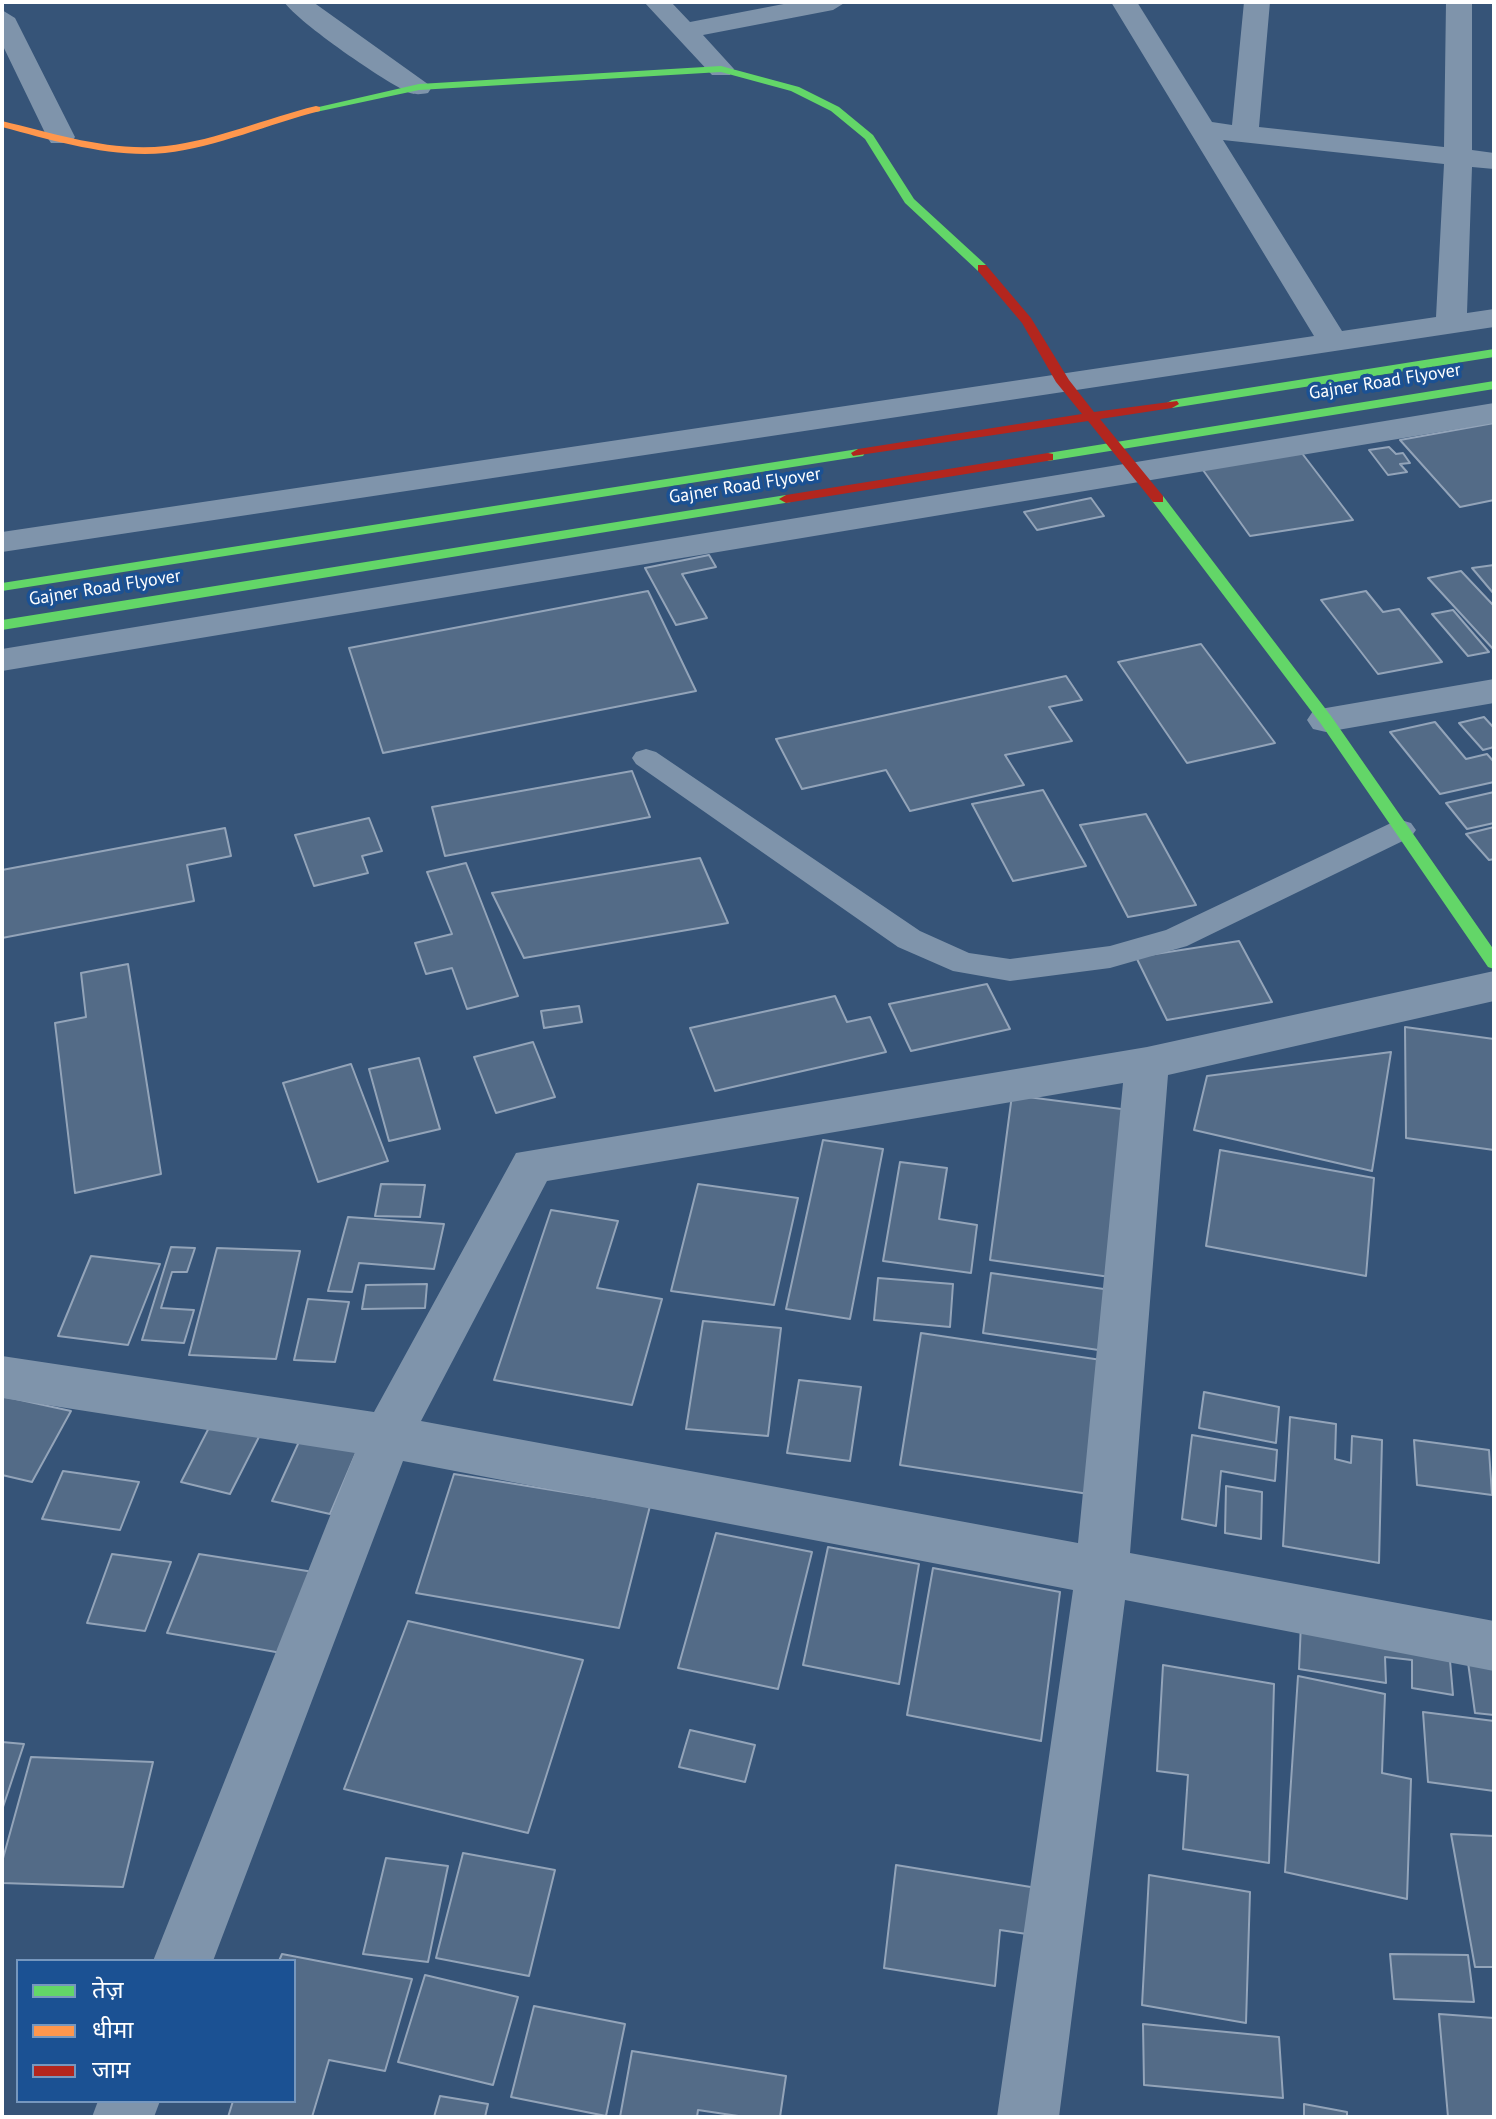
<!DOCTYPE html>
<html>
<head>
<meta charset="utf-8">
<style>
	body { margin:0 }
	#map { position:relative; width:1496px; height:2119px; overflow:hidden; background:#365478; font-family:"PT Sans","Noto Sans Devanagari",sans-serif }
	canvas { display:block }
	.frame { position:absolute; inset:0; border:4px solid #fff; pointer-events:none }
	.legend { position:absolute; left:16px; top:1959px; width:280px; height:144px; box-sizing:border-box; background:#1b5193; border:2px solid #7697be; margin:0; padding:10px 14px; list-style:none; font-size:24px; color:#fff }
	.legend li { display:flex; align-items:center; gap:16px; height:40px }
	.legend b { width:40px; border:2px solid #7697be }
</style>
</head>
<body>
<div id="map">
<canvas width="1496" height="2119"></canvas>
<div class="frame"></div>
<ul class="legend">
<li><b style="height:10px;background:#63d668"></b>तेज़</li>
<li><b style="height:10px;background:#ff974d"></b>धीमा</li>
<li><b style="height:10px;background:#b3261e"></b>जाम</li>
</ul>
</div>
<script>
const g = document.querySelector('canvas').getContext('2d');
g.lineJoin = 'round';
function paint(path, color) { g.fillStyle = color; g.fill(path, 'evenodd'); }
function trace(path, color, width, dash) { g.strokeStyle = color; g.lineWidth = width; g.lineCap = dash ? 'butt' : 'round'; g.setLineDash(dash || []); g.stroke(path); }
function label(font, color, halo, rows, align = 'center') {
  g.font = font + ' "PT Sans",sans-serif'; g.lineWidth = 7; g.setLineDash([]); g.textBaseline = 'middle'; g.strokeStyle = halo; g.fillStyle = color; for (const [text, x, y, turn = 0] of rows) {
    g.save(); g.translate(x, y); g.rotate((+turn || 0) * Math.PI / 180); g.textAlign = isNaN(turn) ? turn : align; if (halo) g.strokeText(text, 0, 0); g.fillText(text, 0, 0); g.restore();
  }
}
const building = new Path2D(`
	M 1494,423 L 1494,500 L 1460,507 L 1400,440 Z
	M 1389,447 L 1396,454 L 1403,453 L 1410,463 L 1400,464 L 1407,472 L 1388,475 L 1369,450 Z
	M 1298,448 L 1353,520 L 1250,536 L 1198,463 Z
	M 1091,498 L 1104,516 L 1037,530 L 1024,512 Z
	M 709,555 L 716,567 L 682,574 L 707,618 L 676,625 L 645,568 Z
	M 1494,565 L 1494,594 L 1472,568 Z
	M 1461,571 L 1494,606 L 1494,650 L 1428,578 Z
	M 648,591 L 696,691 L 383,753 L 349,648 Z
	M 1366,591 L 1383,612 L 1399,609 L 1442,662 L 1378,674 L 1321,600 Z
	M 1453,610 L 1489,652 L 1468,656 L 1432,614 Z
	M 1201,644 L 1275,743 L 1187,763 L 1118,662 Z
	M 1066,676 L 1082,700 L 1049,707 L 1072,741 L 1005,755 L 1024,785 L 910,811 L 886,770 L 802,789 L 776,739 Z
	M 1484,717 L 1494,728 L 1494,747 L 1483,750 L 1459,723 Z
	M 1435,722 L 1466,759 L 1487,754 L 1494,762 L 1494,782 L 1440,794 L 1390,732 Z
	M 632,771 L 650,817 L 445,856 L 432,807 Z
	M 1043,790 L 1086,866 L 1013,881 L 972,804 Z
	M 1494,792 L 1494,823 L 1467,829 L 1446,803 Z
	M 1146,814 L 1196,905 L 1128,917 L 1080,825 Z
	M 369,818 L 382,851 L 362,856 L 368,873 L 314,886 L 295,835 Z
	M 1494,827 L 1494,859 L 1489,860 L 1466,834 Z
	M 225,828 L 231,856 L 187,865 L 194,901 L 2,938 L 2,870 Z
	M 700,858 L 728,923 L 524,958 L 492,893 Z
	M 466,863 L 518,996 L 467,1009 L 452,968 L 426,974 L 415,943 L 452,934 L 427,872 Z
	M 1239,941 L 1272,1002 L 1167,1020 L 1136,957 Z
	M 128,964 L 161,1174 L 75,1193 L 55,1023 L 86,1017 L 81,973 Z
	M 987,984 L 1010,1029 L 911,1051 L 889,1004 Z
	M 835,996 L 847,1022 L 870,1017 L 886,1052 L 715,1091 L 690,1028 Z
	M 579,1006 L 582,1022 L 544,1028 L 541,1011 Z
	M 1405,1027 L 1494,1039 L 1494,1150 L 1406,1138 Z
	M 533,1042 L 555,1097 L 496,1113 L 474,1057 Z
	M 1391,1052 L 1372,1171 L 1194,1130 L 1207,1076 Z
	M 419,1058 L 440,1129 L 389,1141 L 369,1069 Z
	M 351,1064 L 388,1161 L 318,1182 L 283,1083 Z
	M 1012,1095 L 1137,1111 L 1124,1279 L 990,1260 Z
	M 823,1140 L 883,1149 L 850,1319 L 786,1309 Z
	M 1220,1150 L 1374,1178 L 1366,1276 L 1206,1246 Z
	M 900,1162 L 947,1168 L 939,1219 L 977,1225 L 971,1273 L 883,1261 Z
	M 381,1184 L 425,1185 L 420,1217 L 375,1216 Z
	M 698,1184 L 798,1198 L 774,1305 L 671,1291 Z
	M 551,1210 L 618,1221 L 597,1288 L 662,1299 L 632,1405 L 494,1380 Z
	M 348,1217 L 444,1224 L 434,1269 L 359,1263 L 352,1292 L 328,1291 Z
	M 171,1247 L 195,1248 L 187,1272 L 172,1272 L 161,1308 L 194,1310 L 184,1343 L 142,1340 Z
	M 217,1248 L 300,1251 L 276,1359 L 189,1355 Z
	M 91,1256 L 160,1264 L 128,1345 L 58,1336 Z
	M 991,1273 L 1118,1291 L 1112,1352 L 983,1333 Z
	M 878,1278 L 953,1284 L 950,1327 L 874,1320 Z
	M 427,1284 L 425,1308 L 362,1309 L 366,1285 Z
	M 308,1299 L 349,1302 L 335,1362 L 294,1360 Z
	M 703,1321 L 781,1328 L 768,1436 L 686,1429 Z
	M 921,1333 L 1108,1361 L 1095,1495 L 900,1465 Z
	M 799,1380 L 861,1387 L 850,1461 L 787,1453 Z
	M 1204,1392 L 1279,1407 L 1276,1443 L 1199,1428 Z
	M 2,1396 L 71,1411 L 32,1482 L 2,1475 Z
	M 215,1416 L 264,1427 L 230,1494 L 181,1482 Z
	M 1290,1417 L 1336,1424 L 1335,1459 L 1351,1463 L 1352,1436 L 1382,1440 L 1379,1563 L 1283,1546 Z
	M 303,1433 L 359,1446 L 330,1514 L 272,1501 Z
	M 1192,1435 L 1277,1450 L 1275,1481 L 1221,1471 L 1216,1526 L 1182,1519 Z
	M 1414,1440 L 1489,1450 L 1492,1495 L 1417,1485 Z
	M 63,1471 L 139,1482 L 120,1530 L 42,1519 Z
	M 454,1474 L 650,1506 L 619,1628 L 416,1593 Z
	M 1226,1486 L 1262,1492 L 1261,1539 L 1225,1533 Z
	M 716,1533 L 812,1552 L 778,1689 L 678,1668 Z
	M 828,1547 L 919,1564 L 899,1684 L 803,1665 Z
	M 112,1554 L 171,1562 L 145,1631 L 87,1623 Z
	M 199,1554 L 320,1573 L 293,1655 L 167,1633 Z
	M 933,1568 L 1060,1592 L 1041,1741 L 907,1715 Z
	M 408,1621 L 583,1660 L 528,1833 L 344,1789 Z
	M 1301,1623 L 1449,1649 L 1453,1695 L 1412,1688 L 1412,1660 L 1385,1657 L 1386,1683 L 1299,1669 Z
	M 1466,1648 L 1494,1652 L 1494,1715 L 1475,1713 Z
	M 1163,1665 L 1274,1684 L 1269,1863 L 1183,1849 L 1188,1775 L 1157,1771 Z
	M 1298,1676 L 1385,1694 L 1382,1773 L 1411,1779 L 1407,1899 L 1285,1872 Z
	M 1423,1712 L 1494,1721 L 1494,1791 L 1428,1782 Z
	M 690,1730 L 755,1745 L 745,1782 L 679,1767 Z
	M 2,1742 L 24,1744 L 2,1810 Z
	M 31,1757 L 153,1762 L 123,1887 L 2,1883 L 2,1862 Z
	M 1451,1834 L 1494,1836 L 1494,1967 L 1475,1967 Z
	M 463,1853 L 555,1870 L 529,1976 L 436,1958 Z
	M 386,1858 L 448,1866 L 428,1962 L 363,1954 Z
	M 896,1865 L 1043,1889 L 1040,1936 L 1000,1930 L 995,1986 L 884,1968 Z
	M 1149,1875 L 1250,1892 L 1246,2023 L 1142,2005 Z
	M 282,1954 L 412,1979 L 385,2071 L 329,2060 L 312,2117 L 228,2117 L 233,2101 L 294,2101 L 294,1961 L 279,1961 Z
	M 1390,1954 L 1468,1955 L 1474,2002 L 1394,1999 Z
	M 425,1975 L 518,1997 L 493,2085 L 398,2062 Z
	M 534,2006 L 625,2024 L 606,2116 L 511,2097 Z
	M 1439,2014 L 1494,2018 L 1494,2117 L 1448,2117 Z
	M 1143,2024 L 1279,2037 L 1283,2098 L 1144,2085 Z
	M 632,2051 L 786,2076 L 780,2117 L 745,2117 L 698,2110 L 697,2117 L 620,2117 Z
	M 440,2096 L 488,2104 L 485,2117 L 434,2117 Z
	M 1304,2104 L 1347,2112 L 1347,2117 L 1304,2117 Z`);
const lane = new Path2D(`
	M 646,749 L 656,752 L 920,931 L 969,953 L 1010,959 L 1110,946 L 1166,930 L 1391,823 L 1401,820 L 1411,823 L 1416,830 L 1411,837 L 1187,946 L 1110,968 L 1010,981 L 953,971 L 898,947 L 636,764 L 632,758 L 636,752 Z`);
const street = new Path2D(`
	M 284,2 L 313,2 L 432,87 L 428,93 C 422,94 417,95 410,93 C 386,83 299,23 284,2 Z
	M 644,2 L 671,2 L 690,22 L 794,2 L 846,2 L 833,10 L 703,35 L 734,69 L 730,75 L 712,75 Z
	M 1111,2 L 1137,2 L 1212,122 L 1232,125 L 1244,2 L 1270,2 L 1259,127 L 1444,147 L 1446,2 L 1472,2 L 1472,150 L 1494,153 L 1494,169 L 1472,167 L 1467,313 L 1494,309 L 1494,327 L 2,552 L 2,532 L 1314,336 ZM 1223,140 L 1444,164 L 1436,317 L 1342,331 Z
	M 2,10 L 15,18 L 75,137 L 71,143 L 51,143 L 47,137 L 2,44 Z
	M 1494,403 L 1494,423 L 2,671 L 2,649 Z
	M 1494,679 L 1494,703 L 1326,732 L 1313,729 L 1307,720 L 1313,711 L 1326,708 Z
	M 1494,971 L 1494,1001 L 1168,1075 L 1130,1553 L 1494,1621 L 1494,1671 L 1125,1600 L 1059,2117 L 997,2117 L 1073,1590 L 403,1461 L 213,1961 L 153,1961 L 355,1453 L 2,1398 L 2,1356 L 374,1412 L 516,1153 L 1147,1047 ZM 1123,1083 L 1078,1543 L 421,1421 L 547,1181 Z
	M 98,2101 L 160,2101 L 154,2117 L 92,2117 Z`);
const fast = new Path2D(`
	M 721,66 L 799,87 L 839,107 L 873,135 L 914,199 L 986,265 L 986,271 L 978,271 L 905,203 L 865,139 L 831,111 L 791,91 L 721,72 L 419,90 L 316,112 L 310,109 L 419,84 Z
	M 1494,349 L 1494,357 L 1172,408 L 1165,404 L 1172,400 Z
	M 1494,381 L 1494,389 L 1048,461 L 1041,457 L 1048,453 Z
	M 858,449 L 865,453 L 863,456 L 2,591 L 2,583 Z
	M 786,495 L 793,499 L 791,502 L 2,630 L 2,620 Z
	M 1158,495 L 1163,496 L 1331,716 L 1494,950 L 1494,969 L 1488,967 L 1321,724 L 1153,502 L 1151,499 Z`);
const slow = new Path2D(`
	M 316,106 L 320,107 L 320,111 C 268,124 218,147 165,153 C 110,158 55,141 2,127 L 2,121 C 56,134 110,152 166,146 C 218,140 266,118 316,106 Z`);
const jam = new Path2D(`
	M 978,265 L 986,265 L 1031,318 L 1069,380 L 1094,412 L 1177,401 L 1179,404 L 1172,408 L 1100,419 L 1163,496 L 1163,502 L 1153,502 L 1088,421 L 853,456 L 851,453 L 858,449 L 1082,414 L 1056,382 L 1022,323 L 978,271 Z
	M 1048,453 L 1053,454 L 1053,460 L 786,503 L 779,499 L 786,495 Z`);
const farStreetnames = [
	["Gajner Road Flyover",1385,382,-9],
	["Gajner Road Flyover",745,486,-9],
	["Gajner Road Flyover",105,588,-9]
];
paint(building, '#536b87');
trace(building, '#93a4b9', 2);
paint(lane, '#7f94ab');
paint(street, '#7f94ab');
paint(fast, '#63d668');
paint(slow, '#ff974d');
paint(jam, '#b3261e');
label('18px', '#fff', '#1b5193', farStreetnames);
</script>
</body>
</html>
